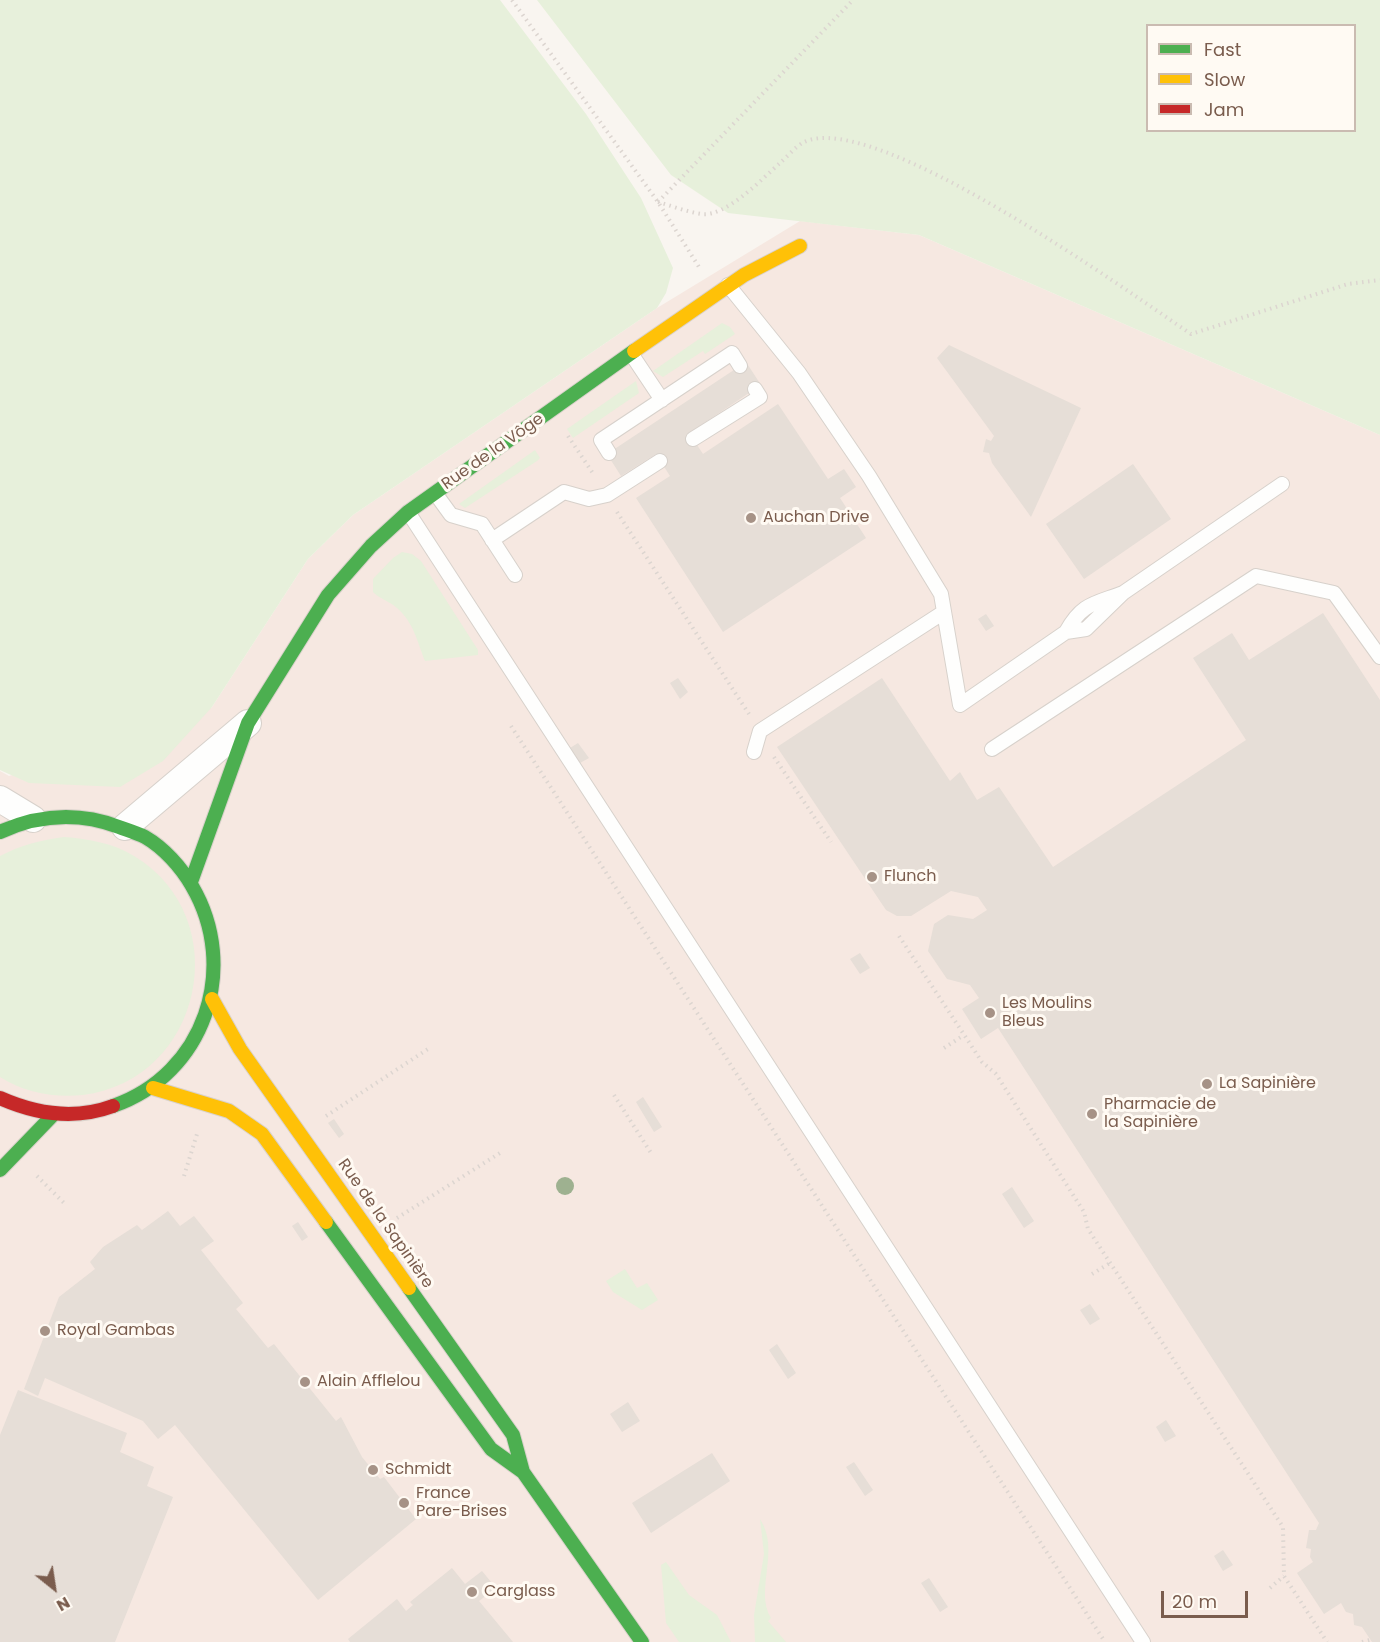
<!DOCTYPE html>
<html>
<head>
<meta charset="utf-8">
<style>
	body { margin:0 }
	#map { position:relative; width:1380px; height:1642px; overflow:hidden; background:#f9f5f0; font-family:Poppins,sans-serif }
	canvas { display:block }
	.legend { position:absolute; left:1146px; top:24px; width:210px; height:108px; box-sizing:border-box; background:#fffaf3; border:2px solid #cabbb1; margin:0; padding:8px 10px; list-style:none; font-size:18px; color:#7a5c4d }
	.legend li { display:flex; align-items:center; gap:12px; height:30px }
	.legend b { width:30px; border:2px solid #cabbb1 }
	.north { position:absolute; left:24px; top:1558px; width:60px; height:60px; -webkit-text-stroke:4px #fffaf3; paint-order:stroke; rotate:150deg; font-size:16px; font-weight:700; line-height:24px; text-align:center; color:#7a5c4d }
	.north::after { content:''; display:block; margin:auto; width:21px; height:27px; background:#7a5c4d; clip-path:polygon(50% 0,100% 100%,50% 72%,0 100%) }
	.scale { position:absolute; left:1161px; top:1591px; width:87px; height:27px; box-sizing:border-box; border:3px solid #7a5c4d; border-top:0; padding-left:8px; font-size:18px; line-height:21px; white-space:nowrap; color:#7a5c4d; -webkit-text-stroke:4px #fffaf3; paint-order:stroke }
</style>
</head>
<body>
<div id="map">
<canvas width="1380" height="1642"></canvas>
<ul class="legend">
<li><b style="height:8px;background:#4caf50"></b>Fast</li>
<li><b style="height:8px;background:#ffc107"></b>Slow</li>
<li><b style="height:8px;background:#c62828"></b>Jam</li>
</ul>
<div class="north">N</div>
<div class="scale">20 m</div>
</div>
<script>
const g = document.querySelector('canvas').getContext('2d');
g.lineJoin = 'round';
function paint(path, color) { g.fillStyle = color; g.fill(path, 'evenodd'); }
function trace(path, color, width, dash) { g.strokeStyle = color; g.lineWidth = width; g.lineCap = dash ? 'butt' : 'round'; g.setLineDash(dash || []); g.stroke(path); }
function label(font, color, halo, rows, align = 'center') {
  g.font = font + ' Poppins,sans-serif'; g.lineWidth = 6; g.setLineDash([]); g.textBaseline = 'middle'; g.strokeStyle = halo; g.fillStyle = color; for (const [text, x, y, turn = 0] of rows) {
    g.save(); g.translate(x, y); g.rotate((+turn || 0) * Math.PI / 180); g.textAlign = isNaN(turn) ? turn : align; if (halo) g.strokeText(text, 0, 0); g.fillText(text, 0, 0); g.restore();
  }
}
const commercial = new Path2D(`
	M 800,221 L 919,235 L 1380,435 L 1380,1642 L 0,1642 L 0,771 L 9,776 L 212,707 L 308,559 L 353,515 L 657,308 Z`);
const green = new Path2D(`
	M 0,0 L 500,0 L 586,114 L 641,198 L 673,268 L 666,293 L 657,308 L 353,515 L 308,559 L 212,707 L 163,761 L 120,787 L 29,783 L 0,770 Z
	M 537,0 L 1380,0 L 1380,435 L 919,235 L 728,213 L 671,175 ZM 1148,26 L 1354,26 L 1354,130 L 1148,130 Z
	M 722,323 L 730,327 L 735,334 L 705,354 L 703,351 L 663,377 L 653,371 Z
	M 636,381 L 639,393 L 573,438 L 567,429 Z
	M 535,450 L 540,458 L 537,461 L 465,508 L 459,504 Z
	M 402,552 L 412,554 L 421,561 L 478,650 L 478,655 L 425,661 C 417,641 414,623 397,608 C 389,601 380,599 373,592 L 373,579 L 393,558 Z
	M 64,837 C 89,839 113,843 134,856 C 237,918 203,1080 83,1095 C 55,1098 25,1093 0,1077 L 0,856 C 21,845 41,840 64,837 Z
	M 625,1269 L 637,1288 L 647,1283 L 658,1300 L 642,1310 L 613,1292 L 606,1281 Z
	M 760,1519 C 781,1551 754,1590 771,1618 L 768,1621 L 786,1642 L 755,1642 L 754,1615 L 764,1554 Z
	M 666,1562 L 689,1595 L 717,1615 L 731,1642 L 679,1642 L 666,1623 L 661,1565 Z`);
const building = new Path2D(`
	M 949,345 L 1081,408 L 1031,517 L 992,463 L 989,453 L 983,452 L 986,439 L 991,441 L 994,436 L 937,358 Z
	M 746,362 L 761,385 L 689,433 L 703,454 L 778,404 L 828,479 L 844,469 L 856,487 L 840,498 L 866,538 L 723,632 L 636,498 L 670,476 L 656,454 L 621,476 L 607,454 Z
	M 1133,464 L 1171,519 L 1084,579 L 1046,524 Z
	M 1323,613 L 1380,700 L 1380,1642 L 1372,1642 L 1362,1627 L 1354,1625 L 1353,1614 L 1346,1612 L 1341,1603 L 1324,1614 L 1297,1573 L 1313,1562 L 1310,1557 L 1311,1549 L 1306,1548 L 1309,1530 L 1316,1530 L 1319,1523 L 998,1028 L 981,1039 L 962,1009 L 979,998 L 970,985 L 947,979 L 928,951 L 934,924 L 948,915 L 973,919 L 987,910 L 978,897 L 951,891 L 911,916 L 897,916 L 886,910 L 777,747 L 882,678 L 950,781 L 960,772 L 977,800 L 999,787 L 1053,867 L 1246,740 L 1193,658 L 1232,633 L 1249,660 Z
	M 986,614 L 994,626 L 986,631 L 978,619 Z
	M 678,678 L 688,692 L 680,699 L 670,683 Z
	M 578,743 L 589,758 L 580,763 L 570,748 Z
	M 860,953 L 870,968 L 860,974 L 850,959 Z
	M 643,1097 L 662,1127 L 654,1132 L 636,1102 Z
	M 334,1119 L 344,1134 L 339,1138 L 328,1123 Z
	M 1012,1187 L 1034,1221 L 1024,1228 L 1002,1194 Z
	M 168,1211 L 180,1226 L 194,1216 L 214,1241 L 201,1250 L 243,1303 L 236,1309 L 268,1348 L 274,1344 L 336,1421 L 341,1417 L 362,1457 L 380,1479 L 384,1477 L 416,1519 L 318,1600 L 175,1425 L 158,1439 L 143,1421 L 45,1378 L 38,1396 L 24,1389 L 59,1297 L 95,1269 L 90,1262 L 103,1247 L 137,1225 L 142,1230 Z
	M 298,1222 L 308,1237 L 302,1241 L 292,1226 Z
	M 1090,1304 L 1100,1319 L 1090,1325 L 1080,1310 Z
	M 777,1344 L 796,1373 L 788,1379 L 769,1350 Z
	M 18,1390 L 127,1433 L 120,1452 L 154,1467 L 147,1486 L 173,1497 L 115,1642 L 0,1642 L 0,1435 Z
	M 628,1402 L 640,1421 L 622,1432 L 610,1414 Z
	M 1166,1420 L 1176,1436 L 1165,1442 L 1156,1427 Z
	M 712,1453 L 730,1481 L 651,1533 L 632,1503 Z
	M 854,1462 L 873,1490 L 865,1496 L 846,1467 Z
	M 1223,1550 L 1233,1565 L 1223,1571 L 1214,1556 Z
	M 452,1568 L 465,1584 L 482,1571 L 496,1588 L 479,1601 L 513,1642 L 350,1642 L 348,1639 L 397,1599 L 406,1611 L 413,1605 L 410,1602 Z
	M 929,1578 L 948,1607 L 940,1612 L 921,1583 Z`);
const path = new Path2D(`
	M 512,0 L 658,202 L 699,267
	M 658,202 C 672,206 687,212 702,214 C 726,217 763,178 780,163 C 787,157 796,146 804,142 C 875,109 1127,291 1191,334 L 1348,284 L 1380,280
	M 658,202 L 853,0
	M 568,436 L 594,475
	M 617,512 L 749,714
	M 511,726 L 1105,1642
	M 774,757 L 831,842
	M 899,936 L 982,1062 L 996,1074 L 1084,1212 L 1088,1229 L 1283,1527 L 1284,1576 L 1327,1642
	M 944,1048 L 964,1035
	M 614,1095 L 651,1153
	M 326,1116 L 431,1047
	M 37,1176 L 66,1205
	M 184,1176 L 197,1134
	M 397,1218 L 500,1153
	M 1092,1274 L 1110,1263
	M 1270,1588 L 1284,1576
	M 1362,1642 L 1370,1640`);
const lane = new Path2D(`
	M 728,285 L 799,373 L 869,476 L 941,594 L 960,705 L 1066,632 C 1082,603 1094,604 1123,593
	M 632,355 L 662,400
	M 693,439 L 760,397 L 755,389
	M 609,453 L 601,440 L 732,353 L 740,366
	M 435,493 L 451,515 L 482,524 L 515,575
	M 408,512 L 1143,1642
	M 492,540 L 564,492 L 589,499 L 607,495 L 660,461
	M 1066,632 L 1086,629 L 1123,593 L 1282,484
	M 992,749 L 1256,576 L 1334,593 L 1380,657
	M 754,752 L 760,731 L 944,612`);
const street = new Path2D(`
	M 0,799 L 33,819
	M 125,827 L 248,723`);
const fast = new Path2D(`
	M 0,832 C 40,814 79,812 119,827 C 127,830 137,833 145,837 C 164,848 181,867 192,886 C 240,968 205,1074 113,1106
	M 191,882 L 248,723 L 328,595 L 371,546 L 408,512 L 634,351
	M 0,1170 L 53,1115
	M 326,1222 L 491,1449 L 523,1472
	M 409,1288 L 513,1435 L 523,1472 L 642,1642`);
const slow = new Path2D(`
	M 634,351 L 744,275 L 800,246
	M 212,999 L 240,1049 L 409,1288
	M 153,1088 L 229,1111 L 262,1134 L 326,1222`);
const jam = new Path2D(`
	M 0,1098 C 36,1114 75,1120 113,1106`);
const trees = [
	[565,1186]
];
const markers = [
	[751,518,6,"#a69286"],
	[872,877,6,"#a69286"],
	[990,1013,6,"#a69286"],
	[1207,1084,6,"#a69286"],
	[1092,1114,6,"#a69286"],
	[45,1331,6,"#a69286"],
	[305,1382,6,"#a69286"],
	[373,1470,6,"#a69286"],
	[404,1503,6,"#a69286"],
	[472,1592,6,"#a69286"]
];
const streetNames = [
	["Rue de la Vôge",493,452,-35],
	["Rue de la Sapinière",385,1224,55]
];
const poiNames = [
	["Auchan Drive",763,518],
	["Flunch",884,877],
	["Les Moulins",1002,1004],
	["Bleus",1002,1022],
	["La Sapinière",1219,1084],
	["Pharmacie de",1104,1105],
	["la Sapinière",1104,1123],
	["Royal Gambas",57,1331],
	["Alain Afflelou",317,1382],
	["Schmidt",385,1470],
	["France",416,1494],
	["Pare-Brises",416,1512],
	["Carglass",484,1592]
];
paint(commercial, '#f6e8e1');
paint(green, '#e7f0db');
paint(building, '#e6ded7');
trace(lane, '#d7d1cb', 16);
trace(street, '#d7d1cb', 28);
trace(fast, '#d9d2cb', 16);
trace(slow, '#d9d2cb', 16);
trace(jam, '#d9d2cb', 16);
trace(path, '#dcd5d0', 4, [1.5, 4.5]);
trace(lane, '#fefefd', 14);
trace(street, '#fefefd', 26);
trace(fast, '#4caf50', 14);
trace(slow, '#ffc107', 14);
trace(jam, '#c62828', 14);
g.fillStyle = '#9eb190';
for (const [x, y] of trees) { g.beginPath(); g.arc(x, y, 9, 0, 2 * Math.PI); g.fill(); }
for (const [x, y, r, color] of markers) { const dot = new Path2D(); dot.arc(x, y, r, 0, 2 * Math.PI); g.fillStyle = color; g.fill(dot); trace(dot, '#fffaf3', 2); }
label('16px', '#7a5c4d', '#fffaf3', streetNames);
label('16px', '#7a5c4d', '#fffaf3', poiNames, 'left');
</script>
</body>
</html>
